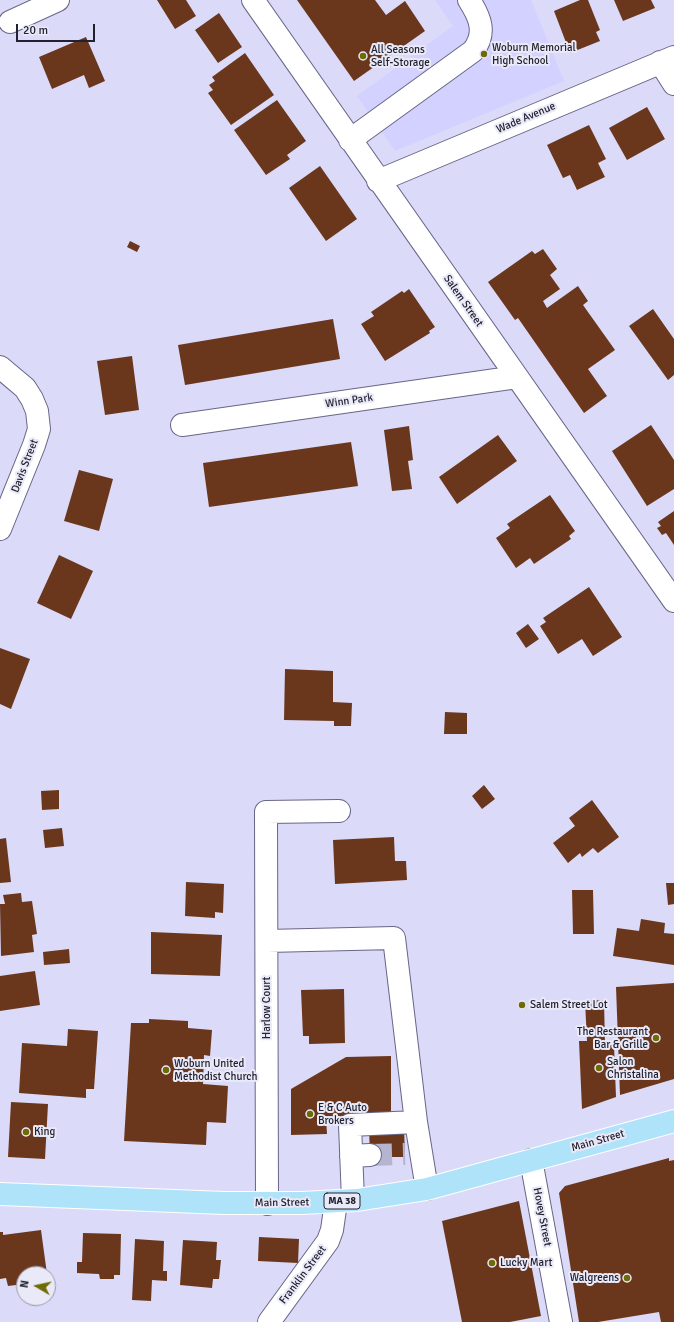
<!DOCTYPE html>
<html>
<head>
<meta charset="utf-8">
<style>
	body { margin:0 }
	#map { position:relative; width:674px; height:1322px; overflow:hidden; background:#dbdaf9; font-family:Signika,sans-serif }
	canvas { display:block }
	.north { position:absolute; left:16px; top:1266px; width:40px; height:40px; box-sizing:border-box; background:#e9e9f8; border:1px solid #9999a8; border-radius:50%; rotate:279deg; font-size:11px; font-weight:700; line-height:16px; text-align:center; color:#22212f }
	.north::after { content:''; display:block; margin:auto; width:14px; height:18px; background:#6e6a05; clip-path:polygon(50% 0,100% 100%,50% 72%,0 100%) }
	.scale { position:absolute; left:16px; top:24px; width:79px; height:18px; box-sizing:border-box; border:2px solid #22212f; border-top:0; padding-left:5px; font-size:12px; line-height:14px; white-space:nowrap; color:#22212f; -webkit-text-stroke:3px #e9e9f8; paint-order:stroke }
</style>
</head>
<body>
<div id="map">
<canvas width="674" height="1322"></canvas>
<div class="north">N</div>
<div class="scale">20 m</div>
</div>
<script>
const g = document.querySelector('canvas').getContext('2d');
g.lineJoin = 'round';
function paint(path, color) { g.fillStyle = color; g.fill(path, 'evenodd'); }
function trace(path, color, width, dash) { g.strokeStyle = color; g.lineWidth = width; g.lineCap = dash ? 'butt' : 'round'; g.setLineDash(dash || []); g.stroke(path); }
function label(font, color, halo, rows, align = 'center') {
  g.font = font + ' Signika,sans-serif'; g.lineWidth = 4; g.setLineDash([]); g.textBaseline = 'middle'; g.strokeStyle = halo; g.fillStyle = color; for (const [text, x, y, turn = 0] of rows) {
    g.save(); g.translate(x, y); g.rotate((+turn || 0) * Math.PI / 180); g.textAlign = isNaN(turn) ? turn : align; if (halo) g.strokeText(text, 0, 0); g.fillText(text, 0, 0); g.restore();
  }
}
const built = new Path2D(`
	M 435,0 L 531,0 L 564,81 L 395,151 L 357,96 L 453,26 Z`);
const building = new Path2D(`
	M 157,0 L 186,0 L 196,16 L 175,29 Z
	M 297,0 L 375,0 L 386,15 L 405,1 L 425,31 L 354,81 Z
	M 580,0 L 588,0 L 600,30 L 596,32 L 600,41 L 570,53 L 554,11 Z
	M 614,0 L 651,0 L 655,8 L 623,21 Z
	M 219,13 L 242,47 L 218,63 L 195,30 Z
	M 86,37 L 105,81 L 89,88 L 84,75 L 52,89 L 39,57 Z
	M 245,53 L 274,95 L 231,125 L 208,93 L 213,90 L 209,85 L 215,81 L 212,77 Z
	M 277,100 L 306,141 L 287,155 L 290,159 L 266,175 L 234,130 Z
	M 647,107 L 665,139 L 627,160 L 609,128 Z
	M 589,125 L 606,159 L 598,163 L 605,177 L 577,190 L 570,175 L 563,178 L 547,145 Z
	M 320,166 L 357,219 L 326,241 L 289,188 Z
	M 130,241 L 140,246 L 137,252 L 127,247 Z
	M 543,249 L 557,269 L 550,275 L 560,289 L 543,301 L 547,308 L 578,286 L 588,301 L 583,305 L 615,350 L 588,369 L 607,396 L 584,413 L 518,318 L 515,320 L 488,282 L 532,251 L 535,254 Z
	M 409,289 L 435,327 L 429,331 L 430,333 L 385,361 L 361,324 L 374,316 L 371,312 L 402,291 L 404,293 Z
	M 653,309 L 674,339 L 674,375 L 668,380 L 629,326 Z
	M 333,319 L 340,359 L 185,385 L 178,345 Z
	M 132,356 L 139,410 L 105,415 L 97,361 Z
	M 651,425 L 674,460 L 674,489 L 647,506 L 612,451 Z
	M 409,426 L 413,460 L 408,461 L 412,489 L 392,491 L 384,430 Z
	M 498,435 L 517,461 L 457,504 L 439,477 Z
	M 351,442 L 358,486 L 209,507 L 203,463 Z
	M 79,470 L 113,479 L 99,531 L 64,521 Z
	M 550,495 L 575,531 L 569,536 L 571,539 L 534,564 L 530,558 L 516,568 L 496,538 L 510,528 L 507,524 Z
	M 674,511 L 674,545 L 666,533 L 662,535 L 657,528 L 661,526 L 658,522 Z
	M 59,555 L 93,571 L 71,619 L 37,603 Z
	M 589,587 L 622,637 L 593,656 L 582,639 L 558,654 L 540,626 L 546,622 L 543,618 Z
	M 528,624 L 539,639 L 526,648 L 516,633 Z
	M 0,648 L 30,659 L 11,709 L 0,704 Z
	M 285,669 L 333,671 L 333,702 L 352,703 L 351,726 L 334,726 L 334,721 L 284,720 Z
	M 445,712 L 467,713 L 467,734 L 444,734 Z
	M 484,785 L 495,799 L 482,809 L 472,796 Z
	M 59,790 L 59,809 L 42,810 L 41,791 Z
	M 592,800 L 619,837 L 598,853 L 593,848 L 582,857 L 580,853 L 568,863 L 553,843 L 575,826 L 569,818 Z
	M 62,828 L 64,846 L 45,848 L 43,830 Z
	M 394,837 L 395,861 L 406,861 L 407,880 L 335,884 L 333,840 Z
	M 6,838 L 11,882 L 0,883 L 0,839 Z
	M 186,882 L 224,884 L 223,913 L 215,912 L 215,918 L 185,916 Z
	M 666,883 L 674,883 L 674,904 L 668,905 Z
	M 572,890 L 593,890 L 594,934 L 573,934 Z
	M 21,893 L 22,902 L 32,901 L 37,934 L 32,935 L 34,952 L 1,956 L 0,904 L 5,904 L 3,895 Z
	M 641,919 L 665,923 L 664,933 L 674,934 L 674,965 L 613,956 L 617,928 L 639,931 Z
	M 151,932 L 222,935 L 220,976 L 151,974 Z
	M 69,949 L 70,963 L 44,965 L 43,952 Z
	M 35,971 L 40,1005 L 0,1011 L 0,976 Z
	M 674,983 L 674,1079 L 620,1095 L 616,987 Z
	M 344,989 L 345,1043 L 309,1044 L 309,1036 L 303,1036 L 301,990 Z
	M 604,1000 L 605,1045 L 614,1045 L 616,1097 L 582,1109 L 579,1041 L 587,1041 L 585,1001 Z
	M 149,1019 L 188,1021 L 188,1028 L 212,1030 L 210,1056 L 204,1055 L 203,1084 L 228,1086 L 226,1123 L 207,1122 L 206,1145 L 124,1141 L 131,1023 L 149,1023 Z
	M 68,1029 L 98,1031 L 94,1089 L 86,1089 L 86,1098 L 19,1093 L 22,1043 L 67,1046 Z
	M 391,1056 L 391,1116 L 326,1118 L 327,1134 L 291,1135 L 291,1089 L 346,1057 Z
	M 11,1102 L 48,1104 L 45,1159 L 8,1157 Z
	M 404,1127 L 405,1157 L 370,1157 L 369,1128 Z
	M 669,1158 L 669,1161 L 674,1160 L 674,1322 L 661,1322 L 659,1312 L 598,1322 L 579,1322 L 559,1193 L 565,1186 Z
	M 519,1201 L 541,1316 L 510,1322 L 462,1322 L 442,1221 Z
	M 41,1230 L 47,1274 L 24,1274 L 24,1284 L 8,1286 L 6,1278 L 0,1279 L 0,1232 L 3,1232 L 3,1235 Z
	M 83,1233 L 121,1234 L 120,1275 L 114,1275 L 114,1279 L 100,1279 L 99,1274 L 77,1273 L 77,1262 L 82,1262 Z
	M 259,1237 L 299,1239 L 298,1263 L 258,1261 Z
	M 135,1239 L 164,1241 L 163,1271 L 167,1271 L 167,1281 L 152,1280 L 151,1301 L 132,1300 Z
	M 183,1240 L 217,1242 L 216,1260 L 221,1260 L 219,1279 L 213,1279 L 212,1288 L 180,1285 Z`);
const minorTunnel = new Path2D(`
	M 370,1155 L 405,1154`);
const minor = new Path2D(`
	M 253,0 L 674,601
	M 10,22 L 58,0
	M 660,62 L 674,84
	M 350,140 L 473,51 C 487,33 480,17 469,0
	M 378,181 L 674,57
	M 0,367 L 25,388 L 32,399 L 37,411 L 39,429 L 34,445 L 0,529
	M 182,425 L 517,377
	M 267,941 L 394,938 L 416,1122 L 427,1189
	M 351,1156 L 370,1155
	M 531,1160 L 561,1322
	M 353,1200 L 350,1125 L 416,1122
	M 267,1204 L 266,812 L 339,811
	M 269,1322 L 328,1241 L 332,1230 L 336,1202`);
const major = new Path2D(`
	M 0,1194 L 224,1203 L 302,1203 L 357,1200 L 427,1189 L 674,1121`);
const markers = [
	[484,54,4,"#6e6a05"],
	[363,56,4,"#6e6a05"],
	[522,1005,4,"#6e6a05"],
	[656,1038,4,"#6e6a05"],
	[599,1068,4,"#6e6a05"],
	[166,1070,4,"#6e6a05"],
	[310,1114,4,"#6e6a05"],
	[26,1132,4,"#6e6a05"],
	[492,1263,4,"#6e6a05"],
	[627,1278,4,"#6e6a05"]
];
const shields = [
	[342,1201,36]
];
const shieldNames = [
	["MA 38",342,1201]
];
const poiNames = [
	["Woburn Memorial",492,48],
	["High School",492,61],
	["All Seasons",371,50],
	["Self-Storage",371,63],
	["Salem Street Lot",530,1005],
	["The Restaurant",648,1032,"right"],
	["Bar & Grille",648,1045,"right"],
	["Salon",607,1062],
	["Christalina",607,1075],
	["Woburn United",174,1064],
	["Methodist Church",174,1077],
	["E & C Auto",318,1108],
	["Brokers",318,1121],
	["King",34,1132],
	["Lucky Mart",500,1263],
	["Walgreens",619,1278,"right"]
];
const streetNames = [
	["Wade Avenue",526,118,-23],
	["Salem Street",463,301,55],
	["Winn Park",349,401,-8],
	["Davis Street",25,466,-69],
	["Harlow Court",267,1008,-90],
	["Main Street",598,1141,-16],
	["Main Street",282,1203,-1],
	["Hovey Street",542,1217,79],
	["Franklin Street",303,1275,-53]
];
paint(built, '#d3d1ff');
paint(building, '#6a371c');
trace(minorTunnel, '#b6b5d1', 22, [22, 11]);
trace(minor, '#686688', 24);
trace(major, '#fff', 24);
trace(minor, '#fff', 22);
trace(major, '#afe3f9', 22);
for (const [x, y, r, color] of markers) { const dot = new Path2D(); dot.arc(x, y, r, 0, 2 * Math.PI); g.fillStyle = color; g.fill(dot); trace(dot, '#e9e9f8', 1.5); }
for (const [x, y, w] of shields) { const box = new Path2D(); box.roundRect(x - w / 2, y - 8, w, 16, 3); g.fillStyle = '#e9e9f8'; g.fill(box); trace(box, '#22212f', 1); }
label('bold 10px', '#22212f', null, shieldNames);
label('11px', '#22212f', '#e9e9f8', poiNames, 'left');
label('11px', '#22212f', '#e9e9f8', streetNames);
</script>
</body>
</html>
